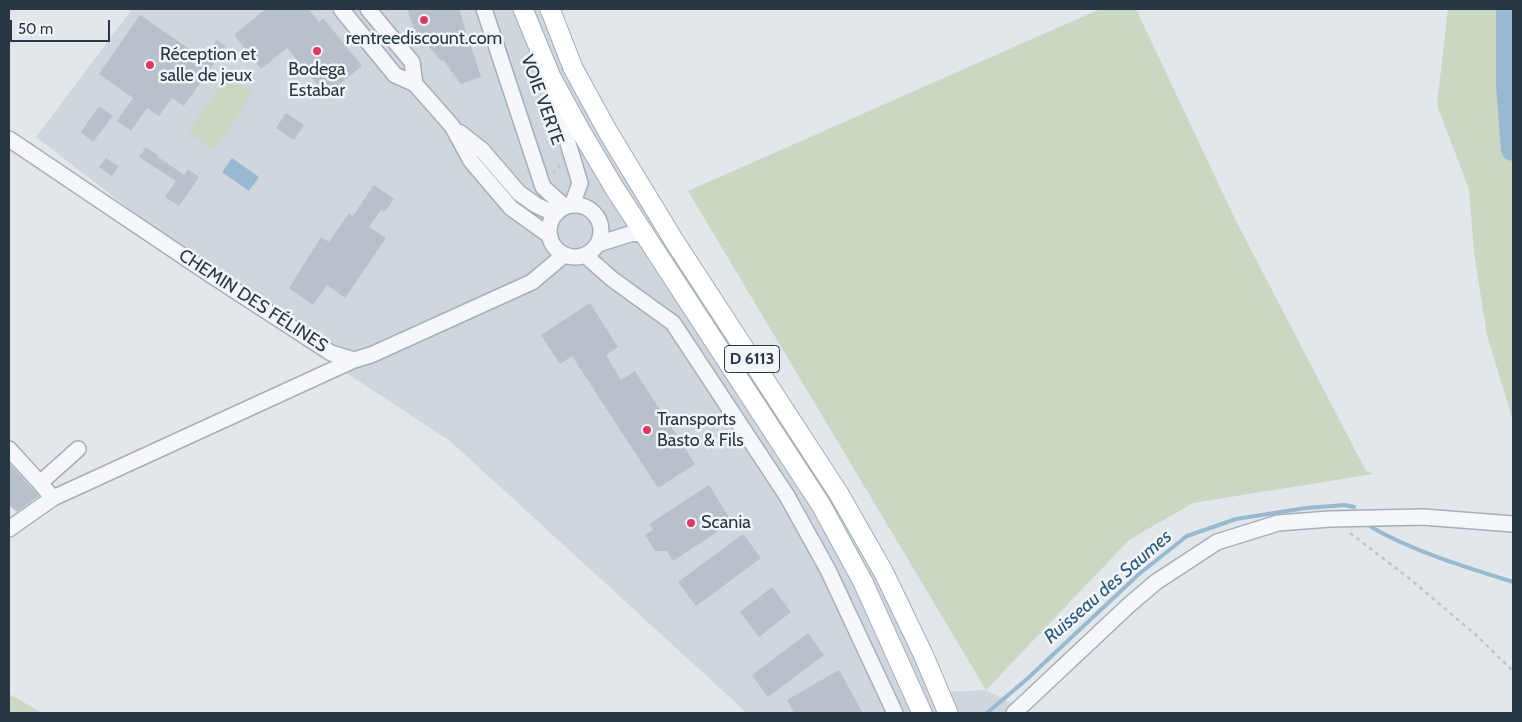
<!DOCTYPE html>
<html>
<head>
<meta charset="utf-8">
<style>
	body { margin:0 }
	#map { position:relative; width:1522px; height:722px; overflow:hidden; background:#e2e7ec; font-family:Cabin,sans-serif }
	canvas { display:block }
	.frame { position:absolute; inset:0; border:10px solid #283646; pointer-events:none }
	.scale { position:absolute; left:10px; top:20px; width:100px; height:22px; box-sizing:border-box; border:2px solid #283646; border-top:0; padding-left:6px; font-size:15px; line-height:18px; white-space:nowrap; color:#283646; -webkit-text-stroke:4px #f2f6f9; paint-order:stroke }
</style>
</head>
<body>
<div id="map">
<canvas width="1522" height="722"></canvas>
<div class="frame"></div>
<div class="scale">50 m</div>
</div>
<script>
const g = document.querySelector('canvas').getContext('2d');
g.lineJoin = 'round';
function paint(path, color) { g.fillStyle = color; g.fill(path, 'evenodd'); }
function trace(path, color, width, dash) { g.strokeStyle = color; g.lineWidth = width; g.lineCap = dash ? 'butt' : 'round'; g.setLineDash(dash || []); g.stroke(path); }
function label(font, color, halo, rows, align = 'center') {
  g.font = font + ' Cabin,sans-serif'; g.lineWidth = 5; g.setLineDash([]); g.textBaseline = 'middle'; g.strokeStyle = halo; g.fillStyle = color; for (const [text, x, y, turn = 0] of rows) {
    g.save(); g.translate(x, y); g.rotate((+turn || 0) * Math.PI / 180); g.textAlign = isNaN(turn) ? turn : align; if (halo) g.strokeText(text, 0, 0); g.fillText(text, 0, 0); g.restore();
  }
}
const built = new Path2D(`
	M 132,9 L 538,9 L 944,692 L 986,690 L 1031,713 L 747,713 L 450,441 L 322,357 L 36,137 Z`);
const green = new Path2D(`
	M 1100,9 L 1136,9 L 1235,219 L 1366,471 L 1373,474 L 1193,503 L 1129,540 L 986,690 L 688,191 Z
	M 1448,9 L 1513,9 L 1513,421 L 1487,335 L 1474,253 L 1469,189 L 1437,105 Z
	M 227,75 L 253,92 L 215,150 L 188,132 Z
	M 9,694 L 42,713 L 10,713 L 9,712 Z`);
const water = new Path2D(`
	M 232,158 L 259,177 L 249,191 L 222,172 Z`);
const stream = new Path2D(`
	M 1371,527 C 1415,552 1465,567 1513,582
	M 987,713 L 1027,679 L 1139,574 L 1187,536 L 1236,519 L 1306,508 L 1345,505 L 1354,507`);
const river = new Path2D(`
	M 1508,9 L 1508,86 L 1513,149`);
const building = new Path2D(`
	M 266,9 L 309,9 L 319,22 L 323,18 L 362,66 L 326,95 L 287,48 L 261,69 L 234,35 Z
	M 407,9 L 459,9 L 481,77 L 461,84 L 443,60 L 441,61 L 414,29 Z
	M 140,15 L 204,59 L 216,40 L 226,46 L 184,106 L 172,98 L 159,116 L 147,108 L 131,131 L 117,121 L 133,98 L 99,74 Z
	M 99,106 L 113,116 L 93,142 L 81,132 Z
	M 286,113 L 304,125 L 294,140 L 276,128 Z
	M 146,147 L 159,156 L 158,157 L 184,175 L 188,169 L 199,177 L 179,206 L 165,197 L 176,181 L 139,157 Z
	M 106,158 L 119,166 L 112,176 L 99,167 Z
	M 374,185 L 394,199 L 385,212 L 381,210 L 369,227 L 386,238 L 345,298 L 327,285 L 313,305 L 289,288 L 321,237 L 329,242 L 349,213 L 353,216 Z
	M 590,303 L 618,347 L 606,355 L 621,380 L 635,371 L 695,464 L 658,488 L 572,356 L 560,364 L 541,335 Z
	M 9,463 L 39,496 L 17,512 L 9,505 Z
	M 709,485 L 732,522 L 673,561 L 667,551 L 655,551 L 645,535 L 653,530 L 649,524 Z
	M 743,534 L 761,558 L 696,606 L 678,582 Z
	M 772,587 L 791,612 L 759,637 L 740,612 Z
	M 808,633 L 824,655 L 768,697 L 752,675 Z
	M 839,670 L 863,713 L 794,713 L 787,700 Z`);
const path = new Path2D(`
	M 553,174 L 560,165
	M 1350,533 L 1410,579 L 1476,635 L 1513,671`);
const minor = new Path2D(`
	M 341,9 L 395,75 L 415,84 L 452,126 L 471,161 L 511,208 L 550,236
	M 368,9 L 412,62 L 415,84
	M 484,9 L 543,187 L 565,207
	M 554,90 L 558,110 L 580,183 L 572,205
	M 459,132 L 482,150 L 519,193 L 536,205 L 555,214
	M 9,139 L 208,273 L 331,353 L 354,360 L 371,355 L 532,282 L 564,255
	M549 231a26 26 0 1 1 52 0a26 26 0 1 1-52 0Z
	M 598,244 L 633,233 L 646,235
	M 585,255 L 612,279 L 673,323 L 787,496 L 828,570 L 895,713
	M 9,449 L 40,483
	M 53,498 L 40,483 L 78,449
	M 9,529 L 53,498 L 354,360
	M 1014,713 L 1129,605 L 1156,582 L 1217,542 L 1278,523 L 1330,519 L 1423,517 L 1513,524`);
const major = new Path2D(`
	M 523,9 L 551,77 L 580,130 L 615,189 L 821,505 L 863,582 L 922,713
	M 550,9 L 573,68 L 608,132 L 673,239 L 839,494 L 884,573 L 923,654 L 948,713`);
const markers = [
	[424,20,5,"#de3a64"],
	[317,51,5,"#de3a64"],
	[150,65,5,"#de3a64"],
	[647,430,5,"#de3a64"],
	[691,523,5,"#de3a64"]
];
const shields = [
	[752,359,55]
];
const shieldNames = [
	["D 6113",752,359]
];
const poiNames = [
	["rentreediscount.com",424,39,"center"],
	["Réception et",160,55],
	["salle de jeux",160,76],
	["Bodega",317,70,"center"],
	["Estabar",317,91,"center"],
	["Transports",657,420],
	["Basto & Fils",657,441],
	["Scania",701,523]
];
const streetNames = [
	["VOIE VERTE",542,100,70],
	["CHEMIN DES FÉLINES",253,301,33]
];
const waterNames = [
	["Ruisseau des Saumes",1108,587,-41]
];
paint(built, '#d0d6de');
paint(green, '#cad7c2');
paint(water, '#99b9d0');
trace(stream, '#99b9d0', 4);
trace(river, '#99b9d0', 24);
paint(building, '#b8c1cb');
trace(minor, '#a6aeb7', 18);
trace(major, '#a0adb9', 21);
trace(path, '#c0c5cb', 2.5, [4, 4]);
trace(minor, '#f5f7fa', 15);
trace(major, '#fff', 19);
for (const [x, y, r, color] of markers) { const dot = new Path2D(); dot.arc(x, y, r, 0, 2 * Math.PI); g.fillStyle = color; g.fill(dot); trace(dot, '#f2f6f9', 2); }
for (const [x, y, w] of shields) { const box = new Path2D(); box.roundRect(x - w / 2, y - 13.5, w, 27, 4); g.fillStyle = '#f2f6f9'; g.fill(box); trace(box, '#283646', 1); }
label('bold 16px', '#283646', null, shieldNames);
label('18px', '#283646', '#f2f6f9', poiNames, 'left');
label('18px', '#283646', '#f2f6f9', streetNames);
label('italic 19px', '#2c5a7f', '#f2f6f9', waterNames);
</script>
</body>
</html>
